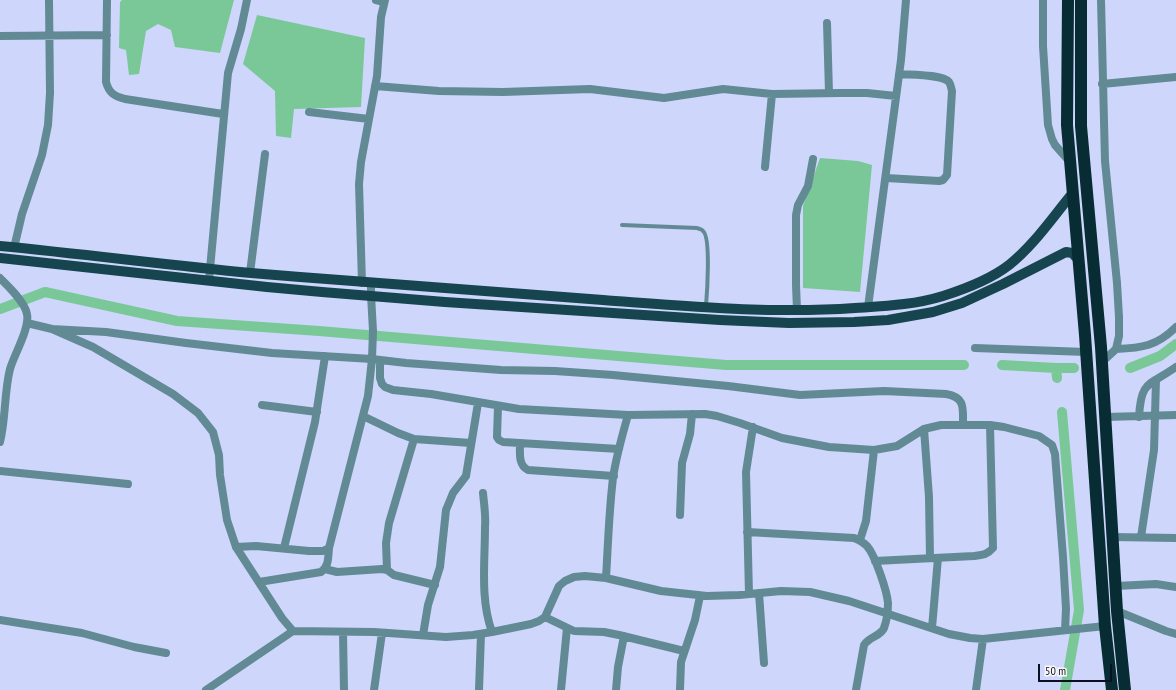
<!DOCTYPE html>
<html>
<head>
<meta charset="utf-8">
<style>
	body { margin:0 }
	#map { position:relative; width:1176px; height:690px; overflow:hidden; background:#ced6fb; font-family:"PT Sans Narrow",sans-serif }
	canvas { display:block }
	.scale { position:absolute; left:1038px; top:664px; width:74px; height:18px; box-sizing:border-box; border:2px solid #0d1025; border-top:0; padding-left:5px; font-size:12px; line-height:14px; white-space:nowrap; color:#0d1025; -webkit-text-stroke:3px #f9f9f9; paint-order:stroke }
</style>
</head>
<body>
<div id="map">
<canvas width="1176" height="690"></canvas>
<div class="scale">50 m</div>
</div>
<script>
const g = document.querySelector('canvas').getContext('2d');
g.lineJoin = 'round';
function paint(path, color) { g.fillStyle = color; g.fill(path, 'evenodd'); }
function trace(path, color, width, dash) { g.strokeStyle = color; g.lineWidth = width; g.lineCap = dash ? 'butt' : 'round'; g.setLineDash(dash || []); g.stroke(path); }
const water = new Path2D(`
	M 122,0 L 234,0 L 220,53 L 175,47 L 171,30 L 158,24 L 146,31 L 139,74 L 129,75 L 126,50 L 119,48 L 120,2 Z
	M 257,15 L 365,38 L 361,107 L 294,109 L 291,138 L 276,136 L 275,91 L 243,64 Z
	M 820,158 L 858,161 L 872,165 L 860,292 L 803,288 L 803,206 Z`);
const canal = new Path2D(`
	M 0,309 L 45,292 L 177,321 L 319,331 L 726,365 L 964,365
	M 1002,365 L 1056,368 L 1057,378
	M 1056,368 L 1074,368
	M 1130,368 L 1160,356 L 1176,344
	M 1062,412 L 1079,610 L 1065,690`);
const lane = new Path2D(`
	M 622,225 L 697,228 C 699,229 702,229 703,231 C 711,237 707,294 706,306`);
const street = new Path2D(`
	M 107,0 L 106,82 C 109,93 114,96 125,99 L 223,114
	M 376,0 L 384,2
	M 1043,0 L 1043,46 L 1048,125 L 1052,139 L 1055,145 L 1070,162
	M 1101,0 L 1105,161 L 1117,283 L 1119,317 L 1119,336 L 1116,349 L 1102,362
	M 827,23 L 829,93
	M 0,36 L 107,35
	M 1102,84 L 1176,77
	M 375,86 L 439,91 L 503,92 L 590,89 L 664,98 L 723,89 L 772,94 L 840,93 L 867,93 L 896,96
	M 309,112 L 369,119
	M 765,167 L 772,94
	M 886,178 L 939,181 L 943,180 L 947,175 L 952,91 C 951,88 951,85 949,82 C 942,74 910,75 899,74
	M 14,248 L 22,214 L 42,155 L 48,125 L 50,93 L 49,0
	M 250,273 L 265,154
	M 0,278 C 9,287 25,302 27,314 C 30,328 14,355 10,369 C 4,393 6,418 0,442
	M 209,280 L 228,73 L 241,29 L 247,0
	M 362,283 L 359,184 L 361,162 L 377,76 L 381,17 L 385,0
	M 868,307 L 901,60 L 906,0
	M 797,310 L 796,285 L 796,215 L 798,205 L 808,186 L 813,159
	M 27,323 L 52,329 L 93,347 L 173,394 L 198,413 L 213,432 L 219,455 L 220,475 L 227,520 L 236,547 L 282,618 L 293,631
	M 52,329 L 106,332 L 186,343 L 272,353 L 372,359 L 406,363 L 501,370 L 555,371 L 613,375 L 728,386 L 800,395 L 884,391 L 946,394 C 965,397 963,408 963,424
	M 975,348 L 1086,352
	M 1116,349 C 1142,348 1157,346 1176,327
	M 380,360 L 380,378 L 382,384 L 385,387 L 393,390 L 431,394 L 519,409 L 628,415 C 622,436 616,457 613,478 C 609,511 608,545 606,578
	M 262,405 L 317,412
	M 498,406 L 497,437 L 499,440 L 503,442 L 619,449
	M 628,415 L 705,414 L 717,416 L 740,423 L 782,438 L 829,447 L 874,450 L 897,446 L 924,429 L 941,425 L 990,425 L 1004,427 L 1039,436 L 1052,445 L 1055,454 L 1063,557 L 1066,609 L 1065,630
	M 363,416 L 398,433 L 414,439 L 471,443
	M 1106,417 L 1176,415
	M 1139,417 C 1141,380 1149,386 1176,367
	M 924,429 L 929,497 L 930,558
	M 520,443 C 520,453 518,465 528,470 L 614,476
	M 0,471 L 128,484
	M 483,493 C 484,504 486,516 485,527 C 485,562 480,599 492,632
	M 680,515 L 682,463 L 690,434 L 692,414
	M 747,532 L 854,538 C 859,540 863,542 867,546 C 875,555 887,591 888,603 C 888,611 887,620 884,628 C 881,636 869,637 864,645 L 856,690
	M 1112,537 L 1176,538
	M 1141,537 L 1154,450 L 1156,380
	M 860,540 L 866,521 L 874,450
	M 236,547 L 256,546 L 309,551 L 323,551 L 329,548 L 368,396 L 372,359 L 373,331 L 371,295 L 371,283
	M 284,548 L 315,422 L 325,356
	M 875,561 L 974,556 C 982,555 987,555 993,548 L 990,425
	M 325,569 L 337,572 L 382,569 L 387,570 L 394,575 L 435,585
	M 387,570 L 386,543 L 389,523 L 414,439
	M 259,582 L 321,572 C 329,566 328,558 329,548
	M 1116,586 L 1156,584 L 1176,587
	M 759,593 L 764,663
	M 749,594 L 746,472 L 753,427
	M 1117,611 L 1166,631 L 1176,634
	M 545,617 L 574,631 L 604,632 L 619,635 L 684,651
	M 0,620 L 82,633 L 134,647 L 166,653
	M 932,628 L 938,558
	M 343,632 L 344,690
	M 423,635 L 428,605 L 440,567 L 446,510 L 453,493 L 466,476 L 478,403
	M 206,690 L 293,631 L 374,632 L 446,637 L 473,635 L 492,632 L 531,624 L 539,621 L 545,617 L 559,586 L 565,581 L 574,577 L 585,576 L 606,578 L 661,591 L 707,596 L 739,595 L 781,591 L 810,592 L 849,601 L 949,634 L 970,638 L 983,639 L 1105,626
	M 374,690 L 382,633
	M 479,690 L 481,634
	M 561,690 L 567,628
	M 616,690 L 618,667 L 624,636
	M 680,690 L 681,662 L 695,620 L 700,596
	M 976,690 L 983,639`);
const primary = new Path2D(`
	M 0,246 C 84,254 167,265 251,273 C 368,283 485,291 603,300 C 686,306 771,314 855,308 C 885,306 914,305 943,296 C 965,289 991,279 1009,265 C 1034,245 1052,218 1072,194
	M 0,258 L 267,287 L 322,292 L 445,302 L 720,320 L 789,323 L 854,322 L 888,320 L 933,312 L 962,303 L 1003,284 L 1066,252 L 1072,253 L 1078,259`);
const highway = new Path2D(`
	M 1068,0 L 1067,125 L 1085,335 L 1105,626 L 1112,690
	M 1081,0 L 1081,126 L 1101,347 L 1117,611 L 1125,690`);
paint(water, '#7ac898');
trace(canal, '#7ac898', 10);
trace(lane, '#628a95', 4);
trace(street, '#628a95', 8);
trace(primary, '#164550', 10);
trace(highway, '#082c34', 12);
</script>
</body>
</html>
